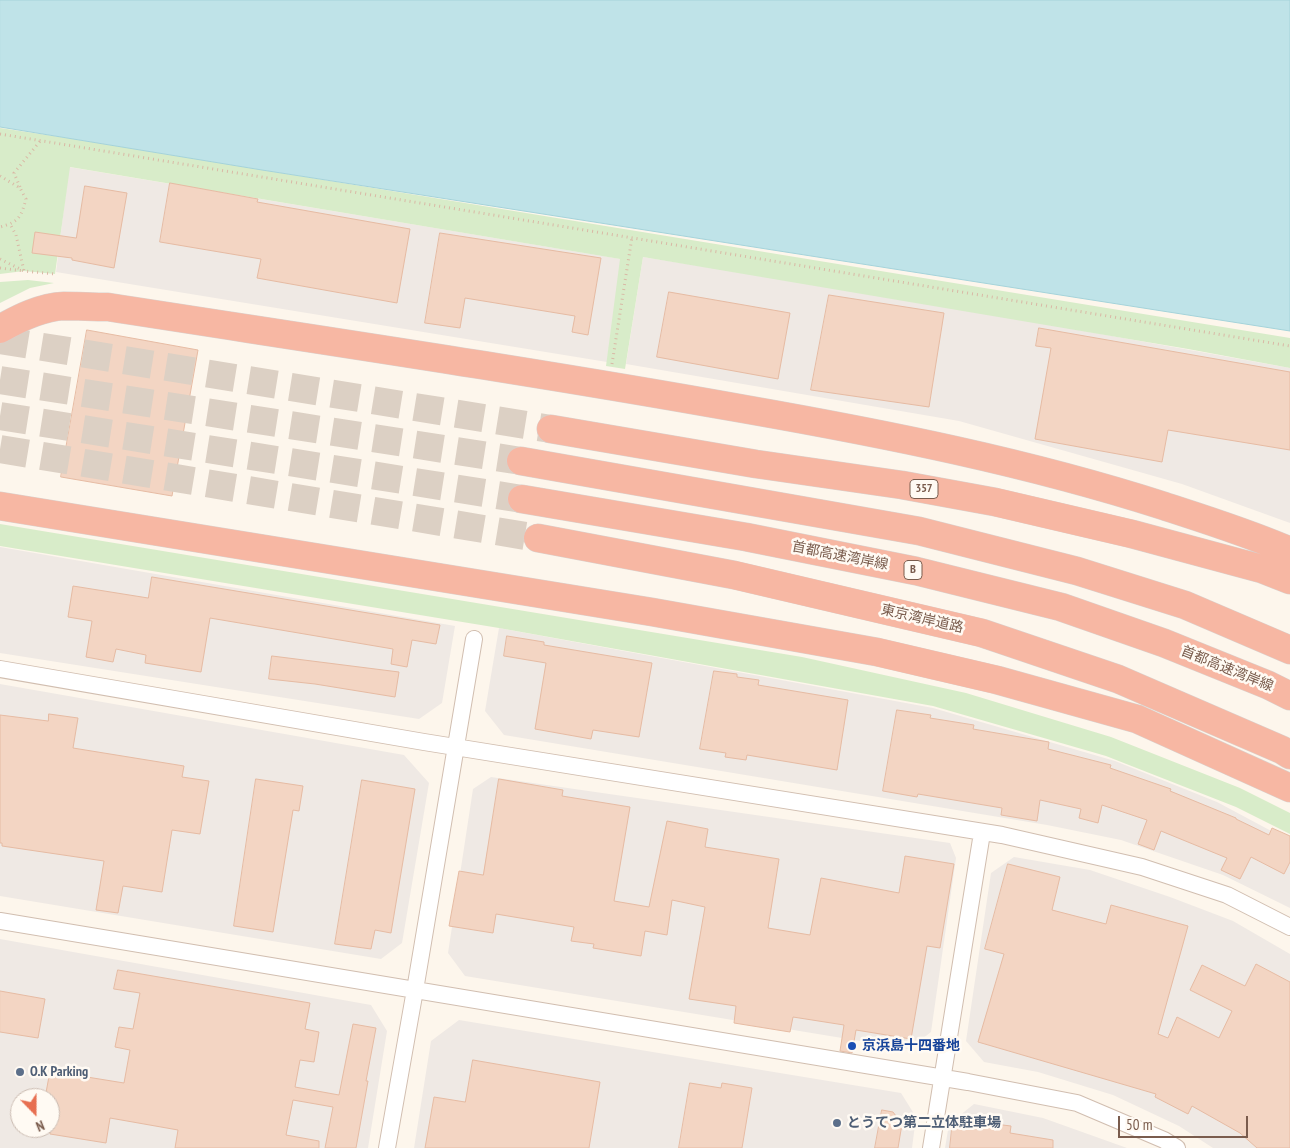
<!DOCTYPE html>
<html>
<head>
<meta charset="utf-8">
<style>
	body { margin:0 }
	#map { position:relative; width:1290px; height:1148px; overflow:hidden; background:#fdf6ec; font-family:"PT Sans Narrow",sans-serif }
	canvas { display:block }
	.north { position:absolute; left:10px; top:1088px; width:50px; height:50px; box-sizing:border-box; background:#fffaf3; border:1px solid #cabbb1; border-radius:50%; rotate:158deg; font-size:14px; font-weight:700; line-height:20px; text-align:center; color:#7a5c4d }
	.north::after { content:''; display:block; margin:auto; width:18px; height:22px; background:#e76f51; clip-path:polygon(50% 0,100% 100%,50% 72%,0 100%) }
	.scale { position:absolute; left:1118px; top:1116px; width:130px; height:22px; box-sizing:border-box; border:2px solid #7a5c4d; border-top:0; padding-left:6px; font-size:15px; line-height:18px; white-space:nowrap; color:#7a5c4d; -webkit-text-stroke:4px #fffaf3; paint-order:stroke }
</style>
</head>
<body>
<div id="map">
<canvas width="1290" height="1148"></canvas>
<div class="north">N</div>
<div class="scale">50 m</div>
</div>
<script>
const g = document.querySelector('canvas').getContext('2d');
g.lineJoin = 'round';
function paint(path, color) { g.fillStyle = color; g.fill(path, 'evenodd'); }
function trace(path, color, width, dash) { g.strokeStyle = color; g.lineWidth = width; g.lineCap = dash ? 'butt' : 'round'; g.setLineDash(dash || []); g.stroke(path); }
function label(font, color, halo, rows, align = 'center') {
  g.font = font + ' "PT Sans Narrow","Noto Sans JP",sans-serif'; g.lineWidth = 5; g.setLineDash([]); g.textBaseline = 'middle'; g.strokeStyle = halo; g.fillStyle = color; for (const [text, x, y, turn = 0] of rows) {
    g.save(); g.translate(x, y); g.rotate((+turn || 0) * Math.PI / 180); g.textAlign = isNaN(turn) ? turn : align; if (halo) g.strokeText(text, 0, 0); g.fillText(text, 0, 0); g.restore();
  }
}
const industrial = new Path2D(`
	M 69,167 L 621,259 L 607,362 L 56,272 Z
	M 643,257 L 890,296 L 1290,368 L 1290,523 L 1182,484 L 959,421 L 626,364 Z
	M 0,547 L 455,626 L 442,703 L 419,719 L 0,653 Z
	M 499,628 L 933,708 L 1115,761 L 1217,802 L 1290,841 L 1290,908 L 1223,875 L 1121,840 L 1047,825 L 504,735 L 485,711 Z
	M 0,684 L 404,755 L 429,783 L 402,943 L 381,959 L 0,896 Z
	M 491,777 L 950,843 L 956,858 L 931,1032 L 909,1049 L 465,976 L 448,953 L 473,789 Z
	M 1014,857 L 1090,870 L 1170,897 L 1233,921 L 1290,954 L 1290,1148 L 1213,1148 L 1179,1126 L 1113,1095 L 1038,1072 L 984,1062 L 966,1041 L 991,873 Z
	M 0,939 L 371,1005 L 387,1031 L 368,1148 L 0,1148 ZM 20,1098 L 50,1098 L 50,1128 L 20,1128 Z
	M 459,1020 L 901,1093 L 916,1117 L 912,1148 L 414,1148 L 431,1041 Z
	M 974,1104 L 1043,1118 L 1127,1148 L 945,1148 L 949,1124 Z`);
const green = new Path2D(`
	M 0,128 L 74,139 L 1290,338 L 1290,368 L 1188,349 L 643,257 L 625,369 L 606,366 L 620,259 L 70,167 L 55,274 L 24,271 L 0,274 Z
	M 28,280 L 54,283 L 30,288 L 0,303 L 0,282 Z
	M 0,524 L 802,657 L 966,693 L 1111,737 L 1240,788 L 1290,813 L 1290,834 L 1236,807 L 1106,756 L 933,706 L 499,628 L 0,546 Z`);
const water = new Path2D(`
	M 0,0 L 1290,0 L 1290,331 L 262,170 L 0,127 Z`);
const building = new Path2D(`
	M 170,183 L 258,199 L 257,202 L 410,229 L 397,303 L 257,278 L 261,259 L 160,242 Z
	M 85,186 L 127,193 L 114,268 L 72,260 L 72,258 L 32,253 L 35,232 L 76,238 Z
	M 440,233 L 601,258 L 588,335 L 572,332 L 575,316 L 465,298 L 460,328 L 425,323 Z
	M 669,292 L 790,313 L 778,379 L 657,357 Z
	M 829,295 L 944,313 L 929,407 L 811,390 Z
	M 1039,328 L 1290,372 L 1290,450 L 1168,430 L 1162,462 L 1035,439 L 1051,348 L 1036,346 Z
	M 87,330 L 198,350 L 172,496 L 61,477 Z
	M 152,577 L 440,625 L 436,644 L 412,640 L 407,667 L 391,664 L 393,649 L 210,618 L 201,672 L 145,663 L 146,655 L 116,649 L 113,662 L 86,657 L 92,621 L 68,617 L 73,586 L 148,598 Z
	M 507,636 L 544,642 L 544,645 L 652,663 L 639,737 L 593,730 L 591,739 L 535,729 L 546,663 L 504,656 Z
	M 272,656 L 399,672 L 395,697 L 315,684 L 269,679 Z
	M 714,671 L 737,674 L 737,677 L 759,680 L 758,685 L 848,700 L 837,770 L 747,755 L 746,760 L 725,757 L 726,753 L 700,749 Z
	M 897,710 L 931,715 L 930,718 L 974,725 L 973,729 L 1049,742 L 1048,749 L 1111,765 L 1110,768 L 1171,789 L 1170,791 L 1236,818 L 1236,819 L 1269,835 L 1272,828 L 1290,836 L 1290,862 L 1284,874 L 1251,857 L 1240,879 L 1221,870 L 1227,858 L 1161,831 L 1154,850 L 1138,844 L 1147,820 L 1102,805 L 1098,823 L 1079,818 L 1081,809 L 1040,800 L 1037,821 L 1001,815 L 1002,808 L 918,794 L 917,797 L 883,791 Z
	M 49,714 L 78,718 L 73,748 L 184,766 L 182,777 L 209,781 L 200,834 L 172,830 L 162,892 L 123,886 L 118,913 L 96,910 L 104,861 L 2,846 L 2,843 L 0,843 L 0,715 L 48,721 Z
	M 256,779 L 303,786 L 299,811 L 293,810 L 273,932 L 234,926 Z
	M 499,779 L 563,790 L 562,796 L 630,807 L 614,901 L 649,907 L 667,821 L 708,829 L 705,847 L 779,859 L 768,928 L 810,935 L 821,878 L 899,893 L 905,856 L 954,864 L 940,948 L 927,946 L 911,1039 L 856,1030 L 852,1053 L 840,1051 L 844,1025 L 793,1017 L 790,1032 L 734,1023 L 736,1006 L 689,999 L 705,907 L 672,900 L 667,935 L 645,931 L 641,956 L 593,948 L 594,944 L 571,941 L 574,927 L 496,914 L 493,933 L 449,926 L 459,871 L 483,875 Z
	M 362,780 L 415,789 L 391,933 L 375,930 L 371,949 L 335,944 Z
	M 1008,864 L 1060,877 L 1052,910 L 1106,924 L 1111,905 L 1188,926 L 1158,1034 L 1168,1038 L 1177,1017 L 1219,1038 L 1232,1011 L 1190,990 L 1202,965 L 1245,986 L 1256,964 L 1290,982 L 1290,1148 L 1257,1148 L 1240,1133 L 1192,1106 L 1188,1114 L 1155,1097 L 1156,1094 L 978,1042 L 1004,954 L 985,949 Z
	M 118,970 L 310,1003 L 305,1029 L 319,1032 L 314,1062 L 300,1060 L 295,1087 L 339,1095 L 353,1024 L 376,1028 L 366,1081 L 368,1081 L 356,1148 L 325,1148 L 333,1107 L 293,1100 L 286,1135 L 319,1141 L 319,1148 L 175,1148 L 178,1130 L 110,1118 L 106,1143 L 50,1134 L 50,1098 L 45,1098 L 50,1071 L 124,1083 L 130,1050 L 115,1047 L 119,1027 L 133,1029 L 140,993 L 114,989 Z
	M 0,991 L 45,999 L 38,1038 L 0,1032 Z
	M 473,1060 L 600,1082 L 589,1148 L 425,1148 L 434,1097 L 465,1102 Z
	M 690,1083 L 721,1088 L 722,1083 L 752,1088 L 742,1148 L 679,1148 Z
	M 882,1110 L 893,1112 L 902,1124 L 898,1148 L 875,1148 Z
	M 953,1119 L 1011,1126 L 1010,1133 L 1053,1140 L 1053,1148 L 950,1148 Z`);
const highwayTunnel = new Path2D(`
	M 0,340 L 551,429
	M 0,380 L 521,461
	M 0,416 L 522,499
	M 0,449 L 538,538`);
const path = new Path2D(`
	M 0,134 L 1290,346
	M 0,176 L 20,188 L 26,199 C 21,217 19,222 0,227
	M 20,187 L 14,173 L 41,140
	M 0,259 L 24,271 L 55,274
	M 0,268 L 24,271 L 16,235 L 10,224
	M 612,364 L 632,237`);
const street = new Path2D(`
	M 0,669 L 424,742 L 1002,835 L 1142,867 L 1227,895 L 1290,927
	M 0,921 L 968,1082 L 1077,1103 L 1164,1140 L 1177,1148
	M 387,1148 L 415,990 L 474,639
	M 931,1148 L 982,833`);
const highway = new Path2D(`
	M 0,329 C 19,318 41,307 64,306 C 78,306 93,307 108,307 C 320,340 532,371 744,409 C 886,434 1027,462 1164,506 C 1207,520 1249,533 1290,551
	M 551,429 L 756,464 L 902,485 L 995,502 L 1132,534 L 1262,569 L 1290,580
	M 521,461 L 919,531 L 1077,571 L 1185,605 L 1290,650
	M 522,499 L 746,537 L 916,571 L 1061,607 L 1164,643 L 1268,685 L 1290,696
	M 0,506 L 652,612 L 877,652 L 997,680 L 1137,719 L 1290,788
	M 538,538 L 734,575 L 982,633 L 1118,679 L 1282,750 L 1290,755`);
const markers = [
	[852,1046,5,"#1a4fb4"],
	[20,1072,5,"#5c6f8a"],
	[837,1123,5,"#5c6f8a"]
];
const shields = [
	[924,489,28],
	[913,570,18]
];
const shieldNames = [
	["357",924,489],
	["B",913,570]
];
const streetNames = [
	["首都高速湾岸線",840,556,11],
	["東京湾岸道路",922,619,13],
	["首都高速湾岸線",1227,669,22]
];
const transitNames = [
	["京浜島十四番地",862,1046]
];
const serviceNames = [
	["O.K Parking",30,1072],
	["とうてつ第二立体駐車場",847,1123]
];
paint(industrial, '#efe9e4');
paint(green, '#d8ecc9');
paint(water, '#bfe3e8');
trace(water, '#a5d3da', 1);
paint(building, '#f3d5c3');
trace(building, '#e6bba3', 1);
trace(highwayTunnel, '#dcd0c4', 28, [28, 14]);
trace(street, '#d1beb0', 18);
trace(highway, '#dad1cd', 29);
trace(path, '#d9b8a5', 3, [1, 4]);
trace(street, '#fff', 16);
trace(highway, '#f7b7a3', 28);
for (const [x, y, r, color] of markers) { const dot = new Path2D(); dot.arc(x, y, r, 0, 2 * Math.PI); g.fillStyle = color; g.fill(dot); trace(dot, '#fffaf3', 2); }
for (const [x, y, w] of shields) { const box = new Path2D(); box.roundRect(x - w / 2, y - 9.5, w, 19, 4); g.fillStyle = '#fffaf3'; g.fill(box); trace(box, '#7a5c4d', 1); }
label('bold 12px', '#7a5c4d', null, shieldNames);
label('14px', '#7a5c4d', '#fffaf3', streetNames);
label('bold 14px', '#164399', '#fffaf3', transitNames, 'left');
label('bold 14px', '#4e5e75', '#fffaf3', serviceNames, 'left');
</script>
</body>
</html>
